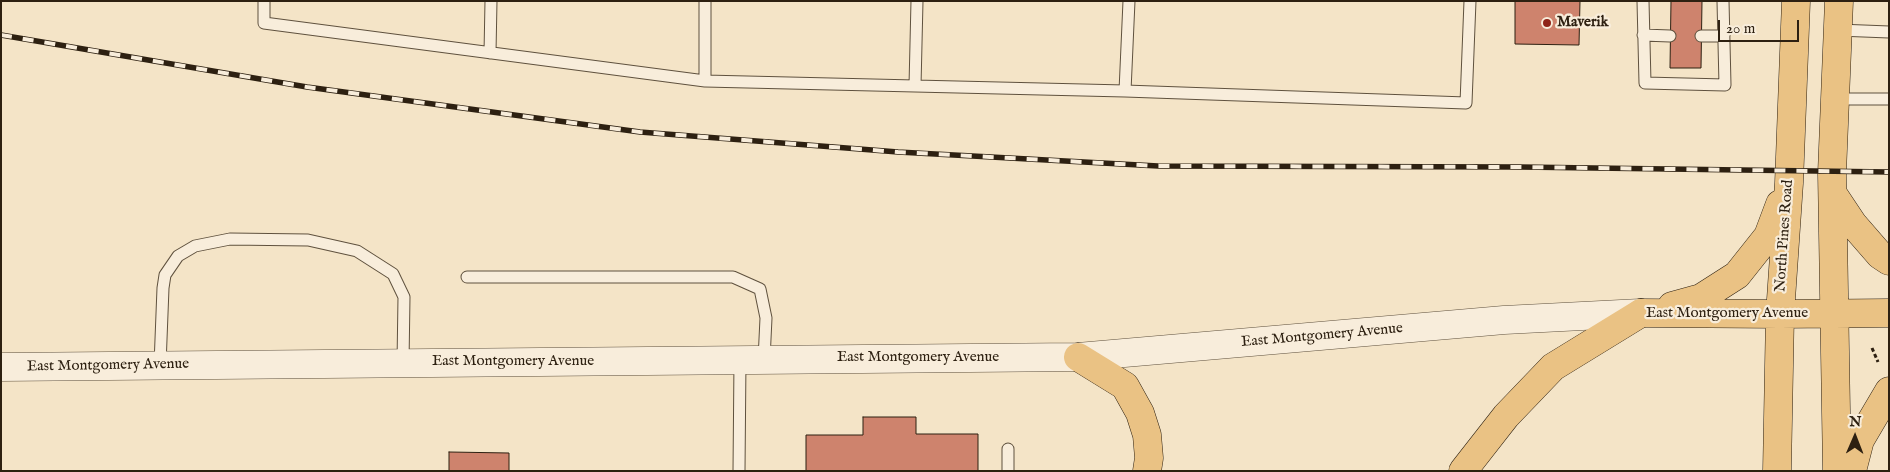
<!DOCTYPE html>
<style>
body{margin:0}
#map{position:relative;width:1890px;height:472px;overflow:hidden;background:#f4e4c7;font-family:"IM FELL English",serif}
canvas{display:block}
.frame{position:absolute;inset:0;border:2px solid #2d2011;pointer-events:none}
.north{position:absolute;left:1830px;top:412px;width:50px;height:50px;-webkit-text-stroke:4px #f8eddb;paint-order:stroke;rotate:1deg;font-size:14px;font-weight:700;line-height:20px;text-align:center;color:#2d2011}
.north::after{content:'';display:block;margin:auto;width:18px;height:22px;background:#2d2011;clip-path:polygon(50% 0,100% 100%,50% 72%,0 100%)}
.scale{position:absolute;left:1718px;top:20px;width:81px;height:22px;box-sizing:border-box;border:2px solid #2d2011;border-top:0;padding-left:6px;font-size:15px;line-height:18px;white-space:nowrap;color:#2d2011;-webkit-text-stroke:4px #f8eddb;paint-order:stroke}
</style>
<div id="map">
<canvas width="1890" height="472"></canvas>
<div class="frame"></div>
<div class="north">N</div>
<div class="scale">20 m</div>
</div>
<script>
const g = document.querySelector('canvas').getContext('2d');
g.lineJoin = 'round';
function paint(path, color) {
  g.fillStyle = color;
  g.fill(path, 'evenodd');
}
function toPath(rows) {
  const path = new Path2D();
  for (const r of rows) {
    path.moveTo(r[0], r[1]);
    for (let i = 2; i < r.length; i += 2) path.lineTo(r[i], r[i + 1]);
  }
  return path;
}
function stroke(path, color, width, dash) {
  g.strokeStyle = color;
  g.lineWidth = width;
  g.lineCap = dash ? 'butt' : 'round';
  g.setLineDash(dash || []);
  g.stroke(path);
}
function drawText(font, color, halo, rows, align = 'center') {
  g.font = font + ' "IM FELL English",serif';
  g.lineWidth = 4.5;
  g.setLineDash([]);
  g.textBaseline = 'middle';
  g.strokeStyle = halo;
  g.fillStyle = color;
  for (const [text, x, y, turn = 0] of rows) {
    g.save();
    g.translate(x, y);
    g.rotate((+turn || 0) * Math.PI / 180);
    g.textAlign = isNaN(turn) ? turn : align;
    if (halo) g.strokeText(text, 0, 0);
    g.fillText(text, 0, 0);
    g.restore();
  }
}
const building = toPath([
 [1515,1,1580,1,1579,45,1515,44,1515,1],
 [1671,1,1702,1,1701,68,1670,68,1671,1],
 [863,417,916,417,916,434,978,434,978,471,806,471,806,435,863,435,863,417],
 [449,452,509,453,509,471,449,471,449,452]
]);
paint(building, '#ce836d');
stroke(building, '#2d2011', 1);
const service = toPath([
 [264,1,264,23,705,81,1125,91,1466,103,1470,1],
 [1643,1,1645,83,1725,85,1723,1],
 [1838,30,1889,32],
 [1643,35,1670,36],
 [1701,36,1724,36],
 [490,53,491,1],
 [705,81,705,1],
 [915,86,917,1],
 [1125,91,1129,1],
 [1836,99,1889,99],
 [467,277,733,277,760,289,766,318,764,360],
 [160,365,163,288,165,275,178,256,195,246,230,239,308,240,357,251,393,274,404,297,403,363],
 [739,471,740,360],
 [1008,471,1008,449]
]);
const tertiary = toPath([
 [1,367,1078,357,1504,320,1641,313]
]);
const primary = toPath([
 [1833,194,1853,224,1880,255,1889,261],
 [1672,306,1701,298,1737,275,1768,236,1780,204],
 [1641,313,1780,314,1889,313],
 [1777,471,1780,314,1789,183,1796,1],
 [1837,471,1832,173,1839,1],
 [1852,471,1860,440,1889,391]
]);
const motorway = toPath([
 [1078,357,1125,386,1140,413,1147,435,1149,458,1147,471],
 [1463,471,1506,416,1553,367,1641,313]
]);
stroke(service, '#5f513e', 13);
stroke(tertiary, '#5f513e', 29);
stroke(primary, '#2d2011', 29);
stroke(motorway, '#2d2011', 29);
stroke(toPath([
 [1872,348,1878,362]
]), '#2d2011', 3, [4, 2.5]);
stroke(service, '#f8eddb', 11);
stroke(tertiary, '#f8eddb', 28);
stroke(primary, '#eac284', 28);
stroke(motorway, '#eac284', 28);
const rail = toPath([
 [1,35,307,87,640,132,898,152,1158,166,1520,167,1889,172]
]);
stroke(rail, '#2d2011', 5.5);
stroke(rail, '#f8eddb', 4, [11]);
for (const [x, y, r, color] of [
 [1547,23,5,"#8f2418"]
]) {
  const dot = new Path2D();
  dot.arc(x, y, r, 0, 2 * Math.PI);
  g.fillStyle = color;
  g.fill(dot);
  stroke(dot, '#f8eddb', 2);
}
drawText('bold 15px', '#2d2011', '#f8eddb', [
 ["Maverik",1557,23]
], 'left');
drawText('15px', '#2d2011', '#f8eddb', [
 ["North Pines Road",1785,236,-86],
 ["East Montgomery Avenue",1727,314],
 ["East Montgomery Avenue",1322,336,-5],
 ["East Montgomery Avenue",918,358],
 ["East Montgomery Avenue",513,362],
 ["East Montgomery Avenue",108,366,-1]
]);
</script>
